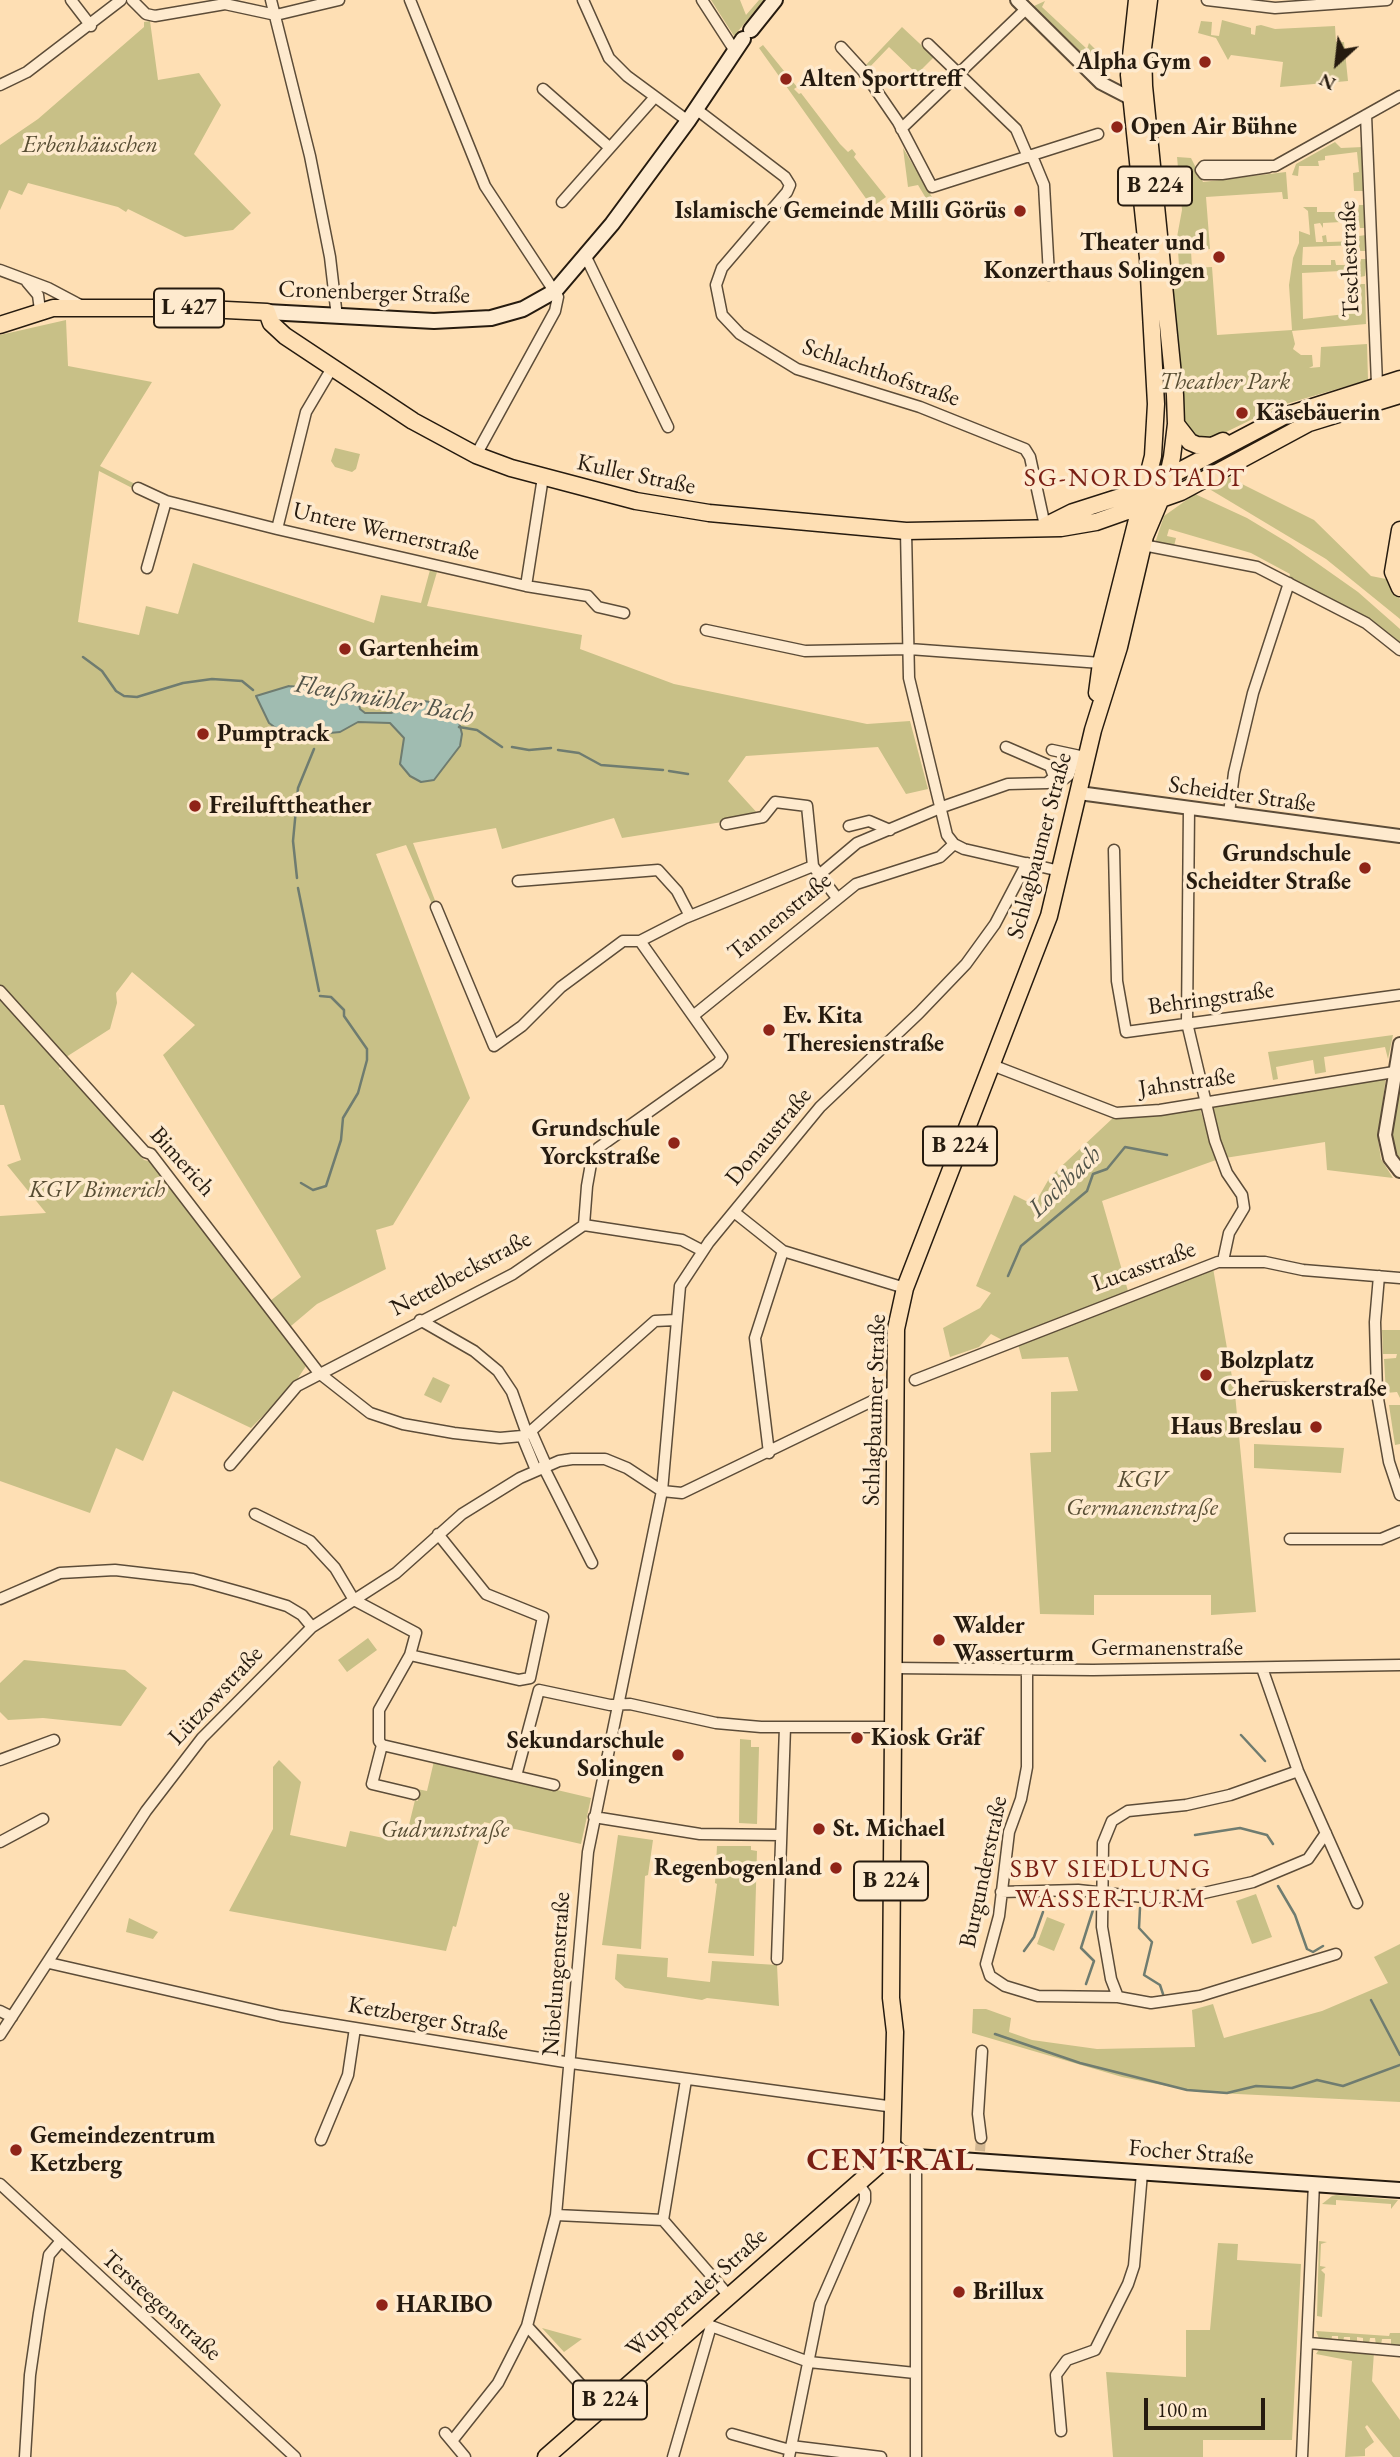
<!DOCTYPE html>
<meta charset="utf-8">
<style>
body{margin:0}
#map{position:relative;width:1400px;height:2457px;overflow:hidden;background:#fedfb4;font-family:"EB Garamond",serif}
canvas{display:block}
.north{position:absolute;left:1302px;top:28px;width:70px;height:70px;-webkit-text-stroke:5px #feeace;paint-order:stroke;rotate:207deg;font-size:19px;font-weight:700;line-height:28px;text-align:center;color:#261b0f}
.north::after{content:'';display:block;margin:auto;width:24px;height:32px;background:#261b0f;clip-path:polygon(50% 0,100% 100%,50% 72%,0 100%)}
.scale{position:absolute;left:1144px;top:2398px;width:121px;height:32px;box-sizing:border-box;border:4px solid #261b0f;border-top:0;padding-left:9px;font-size:21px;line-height:24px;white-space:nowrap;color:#261b0f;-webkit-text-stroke:5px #feeace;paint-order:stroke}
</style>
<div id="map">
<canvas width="1400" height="2457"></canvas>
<div class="north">N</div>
<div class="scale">100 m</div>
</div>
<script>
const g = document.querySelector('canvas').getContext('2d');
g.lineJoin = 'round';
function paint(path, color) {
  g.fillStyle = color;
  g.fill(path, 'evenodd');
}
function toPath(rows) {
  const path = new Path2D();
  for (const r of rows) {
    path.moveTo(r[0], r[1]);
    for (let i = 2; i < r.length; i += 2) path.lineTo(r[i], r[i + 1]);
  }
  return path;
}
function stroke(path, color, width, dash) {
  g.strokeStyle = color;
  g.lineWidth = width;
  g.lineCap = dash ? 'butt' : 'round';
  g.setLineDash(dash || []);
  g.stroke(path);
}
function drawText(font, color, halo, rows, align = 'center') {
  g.font = font + ' "EB Garamond",serif';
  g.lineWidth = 7;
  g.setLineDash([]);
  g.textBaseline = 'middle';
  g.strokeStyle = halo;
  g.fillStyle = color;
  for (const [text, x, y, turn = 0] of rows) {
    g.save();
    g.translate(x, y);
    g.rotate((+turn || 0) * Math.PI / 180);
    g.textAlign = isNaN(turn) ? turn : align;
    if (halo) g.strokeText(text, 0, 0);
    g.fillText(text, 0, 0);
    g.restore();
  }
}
paint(toPath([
 [711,0,740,0,746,15,759,0,764,0,734,36],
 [1045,1,1042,7,1087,49,1089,43,1106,60,1107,71,1093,64,1034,6],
 [1222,20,1251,28,1251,34,1255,35,1256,26,1261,25,1275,29,1335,26,1336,42,1344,42,1348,81,1280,87,1283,62,1231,55,1228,60,1216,38,1198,33,1201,21,1212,22,1211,35,1219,36],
 [150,21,158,80,199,73,221,105,194,154,251,213,233,230,185,237,128,209,126,212,118,207,28,183,22,195,9,190,0,210,0,145,38,119,144,27,144,22],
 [902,27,934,57,917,74,889,47,866,71,863,68],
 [763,45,797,87,794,89,799,94,801,93,840,144,848,152,852,149,856,154,854,157,886,197,872,207,759,48],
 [1335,142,1341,148,1363,147,1364,191,1354,191,1353,173,1359,172,1357,152,1325,156,1325,160,1318,161,1319,166,1299,166,1298,176,1292,175,1296,164],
 [903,148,932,197,927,200,918,185,908,187],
 [1177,157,1191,158,1203,182,1286,172,1288,199,1283,199,1282,192,1206,197,1210,249,1191,251,1192,268,1212,267,1217,335,1292,330,1289,285,1293,258,1299,243,1299,231,1310,235,1308,211,1303,207,1317,207,1317,212,1358,212,1359,205,1364,205,1365,228,1360,228,1359,221,1323,223,1323,228,1320,223,1314,224,1316,242,1323,242,1322,236,1326,235,1327,242,1359,241,1359,236,1366,235,1366,251,1360,251,1359,245,1303,247,1302,265,1331,265,1331,260,1335,260,1336,265,1360,265,1361,259,1367,259,1365,276,1360,277,1359,270,1302,273,1303,319,1362,312,1361,289,1357,288,1357,284,1365,284,1366,324,1292,331,1295,344,1293,349,1301,355,1312,355,1313,366,1309,368,1320,367,1321,347,1367,344,1368,380,1279,406,1216,437,1199,437,1191,433,1183,421,1168,267,1179,265,1177,237,1182,210],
 [66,320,68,366,152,382,100,466,139,486,136,490,99,471,78,622,139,635,146,606,178,614,193,563,374,623,381,595,421,603,430,570,437,572,427,606,582,635,580,649,674,684,867,724,910,721,928,789,906,794,878,747,746,756,728,781,760,816,622,838,614,818,502,849,496,828,413,843,436,903,432,904,406,845,376,854,470,1098,393,1225,376,1230,386,1269,317,1304,291,1326,270,1301,301,1277,163,1055,195,1025,132,972,116,993,117,1003,110,1029,63,1059,59,1069,66,1071,144,1160,156,1163,306,1366,294,1384,251,1428,173,1391,143,1461,116,1448,90,1513,0,1481,0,1216,46,1213,7,1165,21,1160,4,1105,0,1105,0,335],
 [335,448,360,454,356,469,352,472,335,467,331,461],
 [1226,476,1314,520,1371,576,1386,579,1400,599,1400,619,1326,559,1206,487],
 [1195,494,1247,518,1290,544,1358,592,1400,629,1400,646,1351,609,1289,578,1290,574,1251,553,1169,529,1167,536,1176,538,1173,550,1154,546,1164,516],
 [1393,1035,1388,1059,1385,1047,1324,1057,1326,1072,1315,1074,1313,1060,1276,1067,1278,1079,1273,1080,1268,1052],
 [1400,1067,1400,1159,1391,1143,1396,1075],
 [1386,1076,1378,1139,1381,1159,1393,1178,1327,1170,1325,1142,1225,1158,1210,1108],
 [1200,1109,1216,1160,1102,1201,1128,1291,1004,1341,991,1334,979,1347,950,1357,943,1328,980,1308,991,1293,976,1286,1014,1195,1034,1205,1050,1177,1114,1117],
 [1213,1268,1235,1394,1256,1612,1211,1615,1211,1595,1094,1595,1094,1615,1040,1614,1030,1453,1051,1452,1051,1392,1078,1391,1068,1357,1022,1359,1018,1344],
 [1382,1330,1400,1330,1400,1398,1397,1392,1386,1393,1384,1359,1396,1358,1397,1354,1383,1354],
 [433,1377,450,1385,441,1403,424,1395],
 [1389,1405,1400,1405,1400,1444,1395,1445],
 [1254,1444,1344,1448,1341,1473,1254,1468],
 [368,1638,377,1650,347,1672,338,1660],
 [24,1660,125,1670,147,1688,121,1726,43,1718,8,1720,0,1712,0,1683],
 [740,1739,751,1740,751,1747,759,1747,757,1824,739,1823],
 [279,1760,301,1782,290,1835,346,1847,350,1831,393,1840,396,1828,408,1829,415,1800,418,1801,417,1789,427,1791,434,1761,591,1798,581,1844,484,1822,456,1927,453,1926,446,1951,229,1911,273,1829,273,1767],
 [618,1835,653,1840,648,1875,645,1876,641,1949,602,1945],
 [717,1846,751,1846,751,1850,757,1851,754,1956,708,1953,717,1884,715,1883],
 [1256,1894,1272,1937,1252,1944,1236,1901],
 [1047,1917,1065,1924,1054,1951,1037,1944],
 [129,1918,158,1932,153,1939,126,1932],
 [1400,1944,1400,2102,1197,2092,1122,2077,972,2033,973,2009,986,2009,1011,2018,1009,2032,1032,2040,1097,2049,1195,2047,1192,2010,1213,2004,1224,2038,1322,2011,1388,1983,1374,1957],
 [617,1954,668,1958,667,1977,710,1982,712,1961,777,1965,779,2006,707,1998,702,2000,625,1988,615,1979],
 [1332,2196,1336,2195,1398,2200,1391,2209,1391,2204,1336,2200,1336,2205,1322,2204],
 [1319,2241,1327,2242,1321,2244,1320,2266,1326,2267,1321,2270,1325,2274,1322,2317,1317,2316],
 [1218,2243,1238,2244,1237,2260,1301,2264,1292,2440,1203,2440,1203,2457,1113,2457,1106,2372,1186,2377,1186,2330,1210,2330],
 [542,2328,582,2339,564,2352],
 [1316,2331,1389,2336,1390,2333,1400,2333,1400,2346,1391,2346,1391,2339,1382,2339,1381,2345,1376,2345,1375,2338,1370,2338,1369,2344,1363,2344,1363,2338,1357,2337,1357,2343,1350,2343,1350,2337,1344,2337,1343,2342,1338,2342,1338,2336,1332,2336,1331,2342,1320,2341],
 [1320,2348,1374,2352,1372,2381,1400,2420,1400,2457,1393,2457,1367,2425,1365,2427,1374,2442,1365,2449,1365,2456,1345,2457,1352,2361,1316,2354]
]), '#c8c087');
const water = toPath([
 [289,686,352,692,357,694,360,709,365,713,391,713,424,701,447,705,458,718,462,734,460,746,434,780,421,782,410,776,400,764,404,738,390,723,358,722,340,732,288,737,269,723,256,696,289,686]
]);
paint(water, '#a0bcb1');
stroke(water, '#6f7c70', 2);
stroke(toPath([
 [83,657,102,671,116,691,124,696,137,697,183,683,212,679,242,681,253,690],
 [459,727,477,730,502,747],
 [512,747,529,750,551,748],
 [558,750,579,753,601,765,663,770],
 [669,771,688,774],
 [297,878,293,841,298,788,314,749],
 [298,888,319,991],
 [301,1183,313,1190,326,1186,341,1140,343,1118,358,1093,367,1060,367,1049,344,1016,344,1010,331,997,320,996],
 [1008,1276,1021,1246,1087,1191,1093,1174,1107,1169,1125,1147,1167,1155],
 [1241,1735,1265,1761],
 [1195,1835,1240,1828,1267,1835,1273,1844],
 [1278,1886,1295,1915,1307,1949,1313,1952,1323,1946],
 [1140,1908,1139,1928,1152,1942,1144,1975,1160,1985,1163,1994],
 [1024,1951,1034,1937,1043,1912],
 [1086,1984,1094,1961,1081,1948,1093,1910],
 [1371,2000,1400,2055],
 [995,2034,1080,2063,1187,2090,1227,2093,1256,2086,1292,2088,1317,2080,1343,2086,1400,2065]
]), '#6f7c70', 2.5);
stroke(toPath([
 [980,2151,981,2138]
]), '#d3b893', 10, [10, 5]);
const minor = toPath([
 [71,0,91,26],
 [132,0,146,14,155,16,225,4,276,15,339,0],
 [271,0,310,156,330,257,337,317],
 [410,0,485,186,558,297,555,311,476,455],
 [583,0,609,58,627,76,688,121],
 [702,0,735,51],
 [1207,0,1275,8,1387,0],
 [928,44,1016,129,1028,157],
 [841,47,863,71,898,122,932,187,1098,134],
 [0,85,27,72,121,0],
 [543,89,609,147],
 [696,109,785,177,790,185,787,192,722,268,716,285,722,315,740,334,797,369,920,407,1025,449,1030,457,1045,526],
 [1366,115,1377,384],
 [901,129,1026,9],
 [1032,156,1044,185,1049,275],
 [1269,167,1222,174,1204,174,1201,170,1204,166,1275,166,1400,96],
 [562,202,654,98],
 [586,257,668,427],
 [0,270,48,288,82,306],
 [27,282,38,295,40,310],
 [138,488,166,501,277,529,526,586,588,596,598,607,624,613],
 [277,529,306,412,332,368],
 [906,531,909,678,947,835,954,844,964,849,1060,871],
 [1143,545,1257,567,1366,623,1400,650],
 [147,568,166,501],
 [526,586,543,477],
 [706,630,805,651,909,649,1101,663],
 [1006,747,1050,766,1054,777],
 [1052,750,1080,756],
 [1189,808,1187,1023,1215,1141,1227,1173,1242,1195,1244,1208,1229,1233,1223,1261],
 [1229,813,1234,773,1253,693,1289,583],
 [726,824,763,817,775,802,807,806,813,866,837,898],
 [849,826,869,821,890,830],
 [1114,850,1117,981,1126,1032,1400,995],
 [819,875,857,843,945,806,1008,784,1047,783,1054,777,1064,779,1069,775,1075,756],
 [518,881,658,870,677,891,690,916],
 [436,907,494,1046,522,1026,561,987,623,941,640,941,685,918,813,866],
 [0,991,145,1152,151,1154,319,1373,370,1413,403,1424,454,1433,500,1438,522,1436,531,1431,655,1321,675,1320],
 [693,1016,856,884,940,857,954,844],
 [992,1065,1116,1113,1160,1110,1394,1072],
 [734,1212,783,1251,905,1288],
 [584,1225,587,1186,592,1158,598,1148,718,1063,722,1057,640,941],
 [1379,1276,1375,1322,1377,1393,1389,1462,1400,1495],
 [420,1320,474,1351,498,1371,512,1392,527,1434],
 [915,1380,1218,1262,1265,1262,1303,1270,1400,1278],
 [1262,1387,1377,1393],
 [531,1431,546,1465],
 [522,1436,536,1470],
 [769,1453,755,1338,783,1251],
 [230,1465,297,1386,513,1274,584,1225,682,1240,703,1251],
 [543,1466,592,1563],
 [255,1514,310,1541,335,1568,354,1600,416,1633,410,1655,379,1710,379,1741,382,1745,372,1784,414,1794],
 [1290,1539,1381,1539,1400,1531],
 [0,1599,60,1573,115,1570,193,1579,247,1594,287,1606,302,1615,312,1627],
 [410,1655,519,1680,530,1678,543,1617,486,1594,438,1534],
 [893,1668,1093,1670,1400,1665],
 [1027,1668,1027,1767,1021,1799,1009,1832,999,1916,986,1964,990,1976,1005,1986,1038,1996,1118,1997,1151,2003,1200,1996,1336,1954],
 [1262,1668,1298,1771,1357,1903],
 [382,1745,554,1785],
 [0,1760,54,1740],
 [516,1776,539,1690,610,1705,630,1704,716,1723,761,1727,892,1727],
 [594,1817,700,1834,780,1835],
 [0,1842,43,1819],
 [1001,1892,1078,1890,1153,1898,1195,1895,1253,1882,1308,1859,1326,1833],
 [777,1959,785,1727],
 [49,1963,281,2016,571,2063,887,2106],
 [1118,1997,1111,1979,1102,1927,1103,1843,1112,1821,1128,1811,1186,1805,1230,1795,1298,1771],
 [0,2011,12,2017],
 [0,2035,146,1811,202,1738,312,1627,396,1573,462,1514,520,1478,559,1461,572,1459,605,1459,627,1468,662,1491,682,1493,895,1390],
 [686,2080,663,2220,729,2296],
 [981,2138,978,2114,982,2051],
 [321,2140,348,2075,355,2028],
 [916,2157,916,2457],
 [0,2184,295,2457],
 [556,2215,663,2220],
 [704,2320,711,2326,809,2362,915,2373],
 [527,2326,602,2408],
 [1309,2343,1400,2351],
 [1061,2431,1056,2375,1067,2360,1095,2350,1128,2284,1134,2266,1142,2173],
 [445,2433,465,2457],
 [732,2434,790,2450],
 [452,2441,498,2383,527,2326,556,2215,588,1852,662,1491,680,1286,709,1242,820,1107,919,1013,966,964,995,924,1027,863],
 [791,2446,881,2457],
 [25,2457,30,2375,39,2313,49,2255,60,2242],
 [673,2457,711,2326],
 [789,2457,820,2304,865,2201,865,2193,858,2183],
 [1302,2457,1314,2183]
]);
const tertiary = toPath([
 [1017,0,1101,83,1132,99],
 [1079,793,1400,836],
 [1400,1044,1385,1135,1390,1158,1400,1171]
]);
const secondary = toPath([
 [751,30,775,0],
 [267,312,434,321,491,318,523,309,555,291,612,224,688,121,743,39],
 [892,2144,900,2153,916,2157,1400,2190]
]);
const primary = toPath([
 [0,325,53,308,186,308,267,312,271,323,285,336,413,421,476,455,511,468,636,501,709,513,906,531,1061,528,1096,522,1181,492,1309,423,1400,395],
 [1176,424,1190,442,1197,445,1212,446,1223,441],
 [1045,526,1073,512,1145,489,1284,416,1400,379],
 [1400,530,1393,572,1400,588],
 [1097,693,1101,663,1153,456,1156,404,1148,258,1129,75,1137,0],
 [546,2457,880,2164,892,2144,895,2032,891,1998,896,1329,905,1288,1049,916,1093,730,1119,647,1145,536,1165,489,1172,457,1176,424,1175,395,1144,86,1143,48,1149,0]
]);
stroke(minor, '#5c4c38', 13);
stroke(tertiary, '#5c4c38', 16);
stroke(secondary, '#261b0f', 18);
stroke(primary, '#261b0f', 19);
stroke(minor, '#feeace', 10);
stroke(tertiary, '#feeace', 12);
stroke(secondary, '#feeace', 14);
stroke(primary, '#fedfb4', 16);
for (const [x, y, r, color] of [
 [1205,62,7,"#8f2418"],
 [786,79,7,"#8f2418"],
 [1117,127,7,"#8f2418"],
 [1020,211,7,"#8f2418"],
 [1219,257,7,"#8f2418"],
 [1242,413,7,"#8f2418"],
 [345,649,7,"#8f2418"],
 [203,734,7,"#8f2418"],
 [195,806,7,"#8f2418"],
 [1365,868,7,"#8f2418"],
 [769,1030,7,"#8f2418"],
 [674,1143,7,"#8f2418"],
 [1206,1375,7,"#8f2418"],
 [1316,1427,7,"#8f2418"],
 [939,1640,7,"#8f2418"],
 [857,1738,7,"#8f2418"],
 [678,1755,7,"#8f2418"],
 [819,1829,7,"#8f2418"],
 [836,1868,7,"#8f2418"],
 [16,2150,7,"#8f2418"],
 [959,2292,7,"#8f2418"],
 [382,2305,7,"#8f2418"]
]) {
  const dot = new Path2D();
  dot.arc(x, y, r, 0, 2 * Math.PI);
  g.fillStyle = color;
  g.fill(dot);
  stroke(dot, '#feeace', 2.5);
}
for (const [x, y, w] of [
 [1155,186,74],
 [189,308,70],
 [960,1146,74],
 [891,1881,74],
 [610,2400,74]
]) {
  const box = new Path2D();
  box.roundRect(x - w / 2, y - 19.5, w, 39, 5);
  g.fillStyle = '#feeace';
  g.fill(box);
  stroke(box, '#261b0f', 2);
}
drawText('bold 23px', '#261b0f', null, [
 ["B 224",1155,186],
 ["L 427",189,308],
 ["B 224",960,1146],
 ["B 224",891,1881],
 ["B 224",610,2400]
]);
drawText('bold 24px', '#261b0f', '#feeace', [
 ["Alpha Gym",1191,62,"right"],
 ["Alten Sporttreff",800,79],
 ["Open Air Bühne",1131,127],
 ["Islamische Gemeinde Milli Görüs",1006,211,"right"],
 ["Theater und",1205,243,"right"],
 ["Konzerthaus Solingen",1205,271,"right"],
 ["Käsebäuerin",1256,413],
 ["Gartenheim",359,649],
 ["Pumptrack",217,734],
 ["Freilufttheather",209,806],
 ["Grundschule",1351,854,"right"],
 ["Scheidter Straße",1351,882,"right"],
 ["Ev. Kita",783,1016],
 ["Theresienstraße",783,1044],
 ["Grundschule",660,1129,"right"],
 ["Yorckstraße",660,1157,"right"],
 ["Bolzplatz",1220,1361],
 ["Cheruskerstraße",1220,1389],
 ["Haus Breslau",1302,1427,"right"],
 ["Walder",953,1626],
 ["Wasserturm",953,1654],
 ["Kiosk Gräf",871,1738],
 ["Sekundarschule",664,1741,"right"],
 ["Solingen",664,1769,"right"],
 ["St. Michael",833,1829],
 ["Regenbogenland",822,1868,"right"],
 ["Gemeindezentrum",30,2136],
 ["Ketzberg",30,2164],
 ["Brillux",973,2292],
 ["HARIBO",396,2305]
], 'left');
drawText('italic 24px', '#574d33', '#feeace', [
 ["Erbenhäuschen",90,145],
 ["Theather Park",1225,382],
 ["KGV Bimerich",97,1190],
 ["KGV",1142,1480],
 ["Germanenstraße",1142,1508],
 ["Gudrunstraße",445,1830]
]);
drawText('24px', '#261b0f', '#feeace', [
 ["Teschestraße",1350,259,-92],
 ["Cronenberger Straße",374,293,2],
 ["Schlachthofstraße",881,373,19],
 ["Kuller Straße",636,475,12],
 ["Untere Wernerstraße",386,532,13],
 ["Scheidter Straße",1242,795,8],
 ["Schlagbaumer Straße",1040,846,-75],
 ["Tannenstraße",780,917,-39],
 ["Behringstraße",1211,999,-8],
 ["Jahnstraße",1187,1083,-8],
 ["Donaustraße",769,1137,-50],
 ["Bimerich",182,1162,48],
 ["Lucasstraße",1144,1267,-20],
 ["Nettelbeckstraße",461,1274,-28],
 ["Schlagbaumer Straße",875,1410,-88],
 ["Germanenstraße",1167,1648],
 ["Lützowstraße",216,1696,-47],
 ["Burgunderstraße",984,1872,-78],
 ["Nibelungenstraße",557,1974,-86],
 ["Ketzberger Straße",428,2019,10],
 ["Focher Straße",1191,2153,4],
 ["Wuppertaler Straße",697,2293,-42],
 ["Tersteegenstraße",161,2306,42]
]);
g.letterSpacing = '2px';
drawText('26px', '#7a1f14', '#feeace', [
 ["SG-NORDSTADT",1135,479],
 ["SBV SIEDLUNG",1111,1870],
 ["WASSERTURM",1111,1900]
]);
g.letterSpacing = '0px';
drawText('italic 26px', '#515348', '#feeace', [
 ["Fleußmühler Bach",384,700,10],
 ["Lochbach",1065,1182,-44]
]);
g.letterSpacing = '2px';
drawText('bold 32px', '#7a1f14', '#feeace', [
 ["CENTRAL",891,2161]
]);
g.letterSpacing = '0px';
</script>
